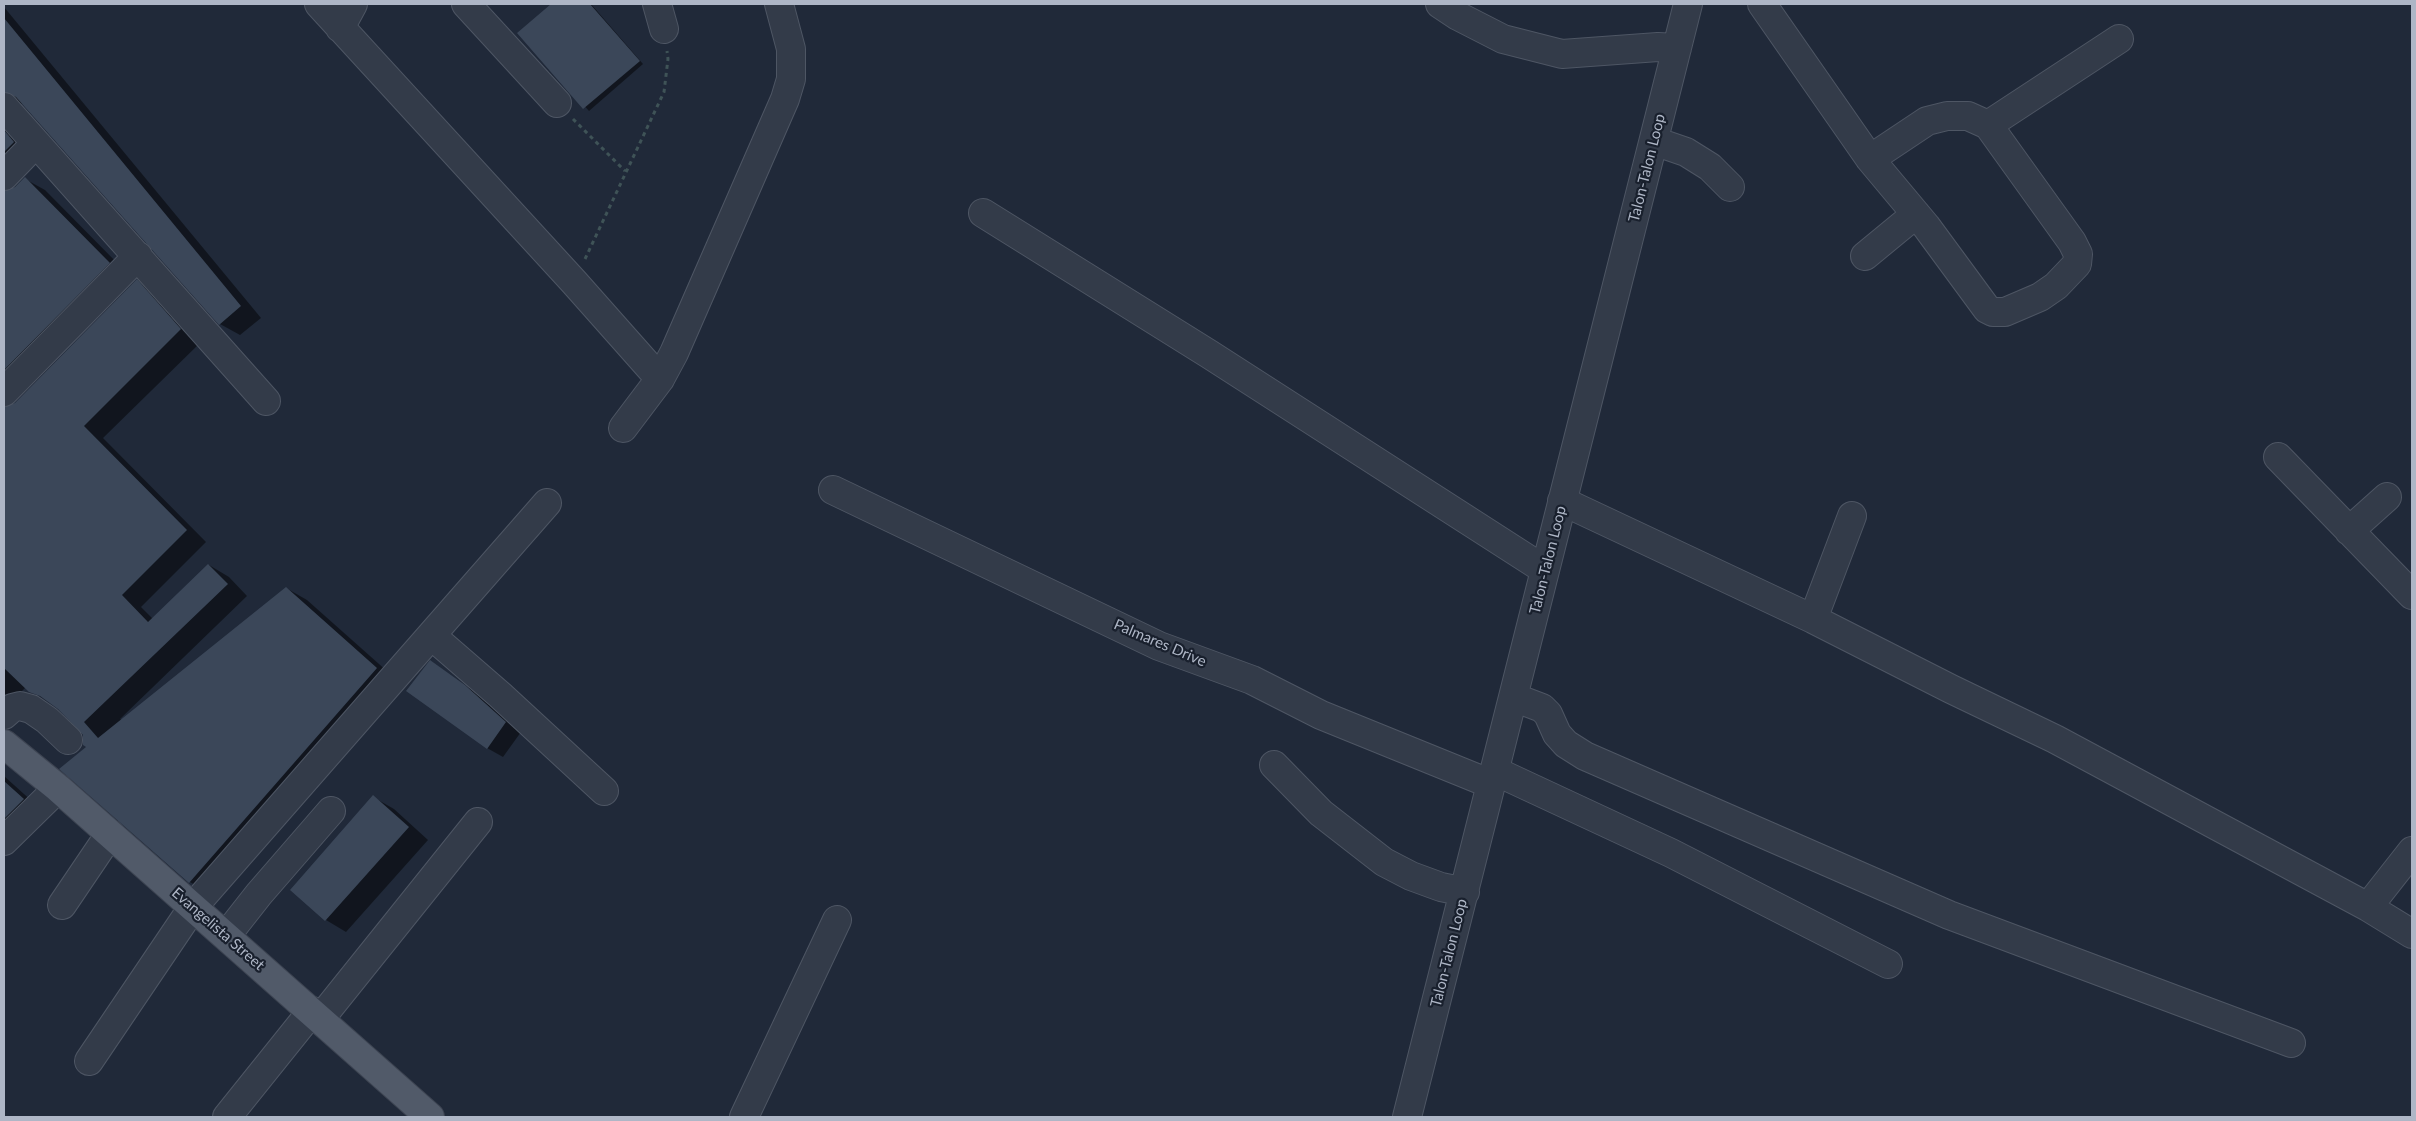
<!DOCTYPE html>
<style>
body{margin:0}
#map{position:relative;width:2416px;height:1121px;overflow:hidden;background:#202939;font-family:Lato,sans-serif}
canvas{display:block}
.frame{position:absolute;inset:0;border:5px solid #aeb6c6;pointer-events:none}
</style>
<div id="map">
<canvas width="2416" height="1121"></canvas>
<div class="frame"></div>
</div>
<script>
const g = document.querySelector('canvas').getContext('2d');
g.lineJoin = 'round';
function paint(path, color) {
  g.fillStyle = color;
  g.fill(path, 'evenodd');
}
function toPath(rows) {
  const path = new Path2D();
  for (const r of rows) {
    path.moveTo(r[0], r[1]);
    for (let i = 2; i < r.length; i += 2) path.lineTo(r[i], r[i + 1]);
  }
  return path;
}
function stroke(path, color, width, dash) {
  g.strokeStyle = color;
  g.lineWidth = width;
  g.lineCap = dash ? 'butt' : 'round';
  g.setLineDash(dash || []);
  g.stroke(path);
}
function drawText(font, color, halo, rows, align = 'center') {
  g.font = font + ' Lato,sans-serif';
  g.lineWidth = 4.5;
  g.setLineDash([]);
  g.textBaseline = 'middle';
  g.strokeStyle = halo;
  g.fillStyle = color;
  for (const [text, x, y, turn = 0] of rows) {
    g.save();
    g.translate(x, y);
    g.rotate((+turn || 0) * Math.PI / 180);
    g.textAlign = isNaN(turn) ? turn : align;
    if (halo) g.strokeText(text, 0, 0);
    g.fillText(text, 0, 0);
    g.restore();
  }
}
paint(toPath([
 [553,4,591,4,643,64,589,111,519,33],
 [4,7,261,318,240,335,220,324,23,103,14,107,34,154,9,184,9,192,25,179,45,190,129,275,9,401,9,408,16,404,137,281,157,293,201,342,103,438,206,542,141,607,153,619,209,565,229,577,247,596,120,719,122,720,286,588,307,600,397,680,210,894,190,882,61,769,87,747,84,736,58,708,26,687,4,709,4,622,10,616,4,609],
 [431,661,480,696,521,732,503,757,487,748],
 [4,776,44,812,4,842],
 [373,797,394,809,428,840,346,932,326,920]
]), '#0007');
paint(toPath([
 [551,4,590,4,640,61,583,109,517,33],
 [4,18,241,306,219,325,16,97,4,92],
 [4,130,14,142,4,152],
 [25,177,110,263,4,370,4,191,15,187],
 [137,279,181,329,84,426,187,530,122,595,148,622,208,564,228,584,84,722,98,738,286,587,377,668,189,883,59,769,86,747,83,745,83,735,58,709,40,696,29,692,4,668,4,407,15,403],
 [430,660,465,685,506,722,487,749,406,691],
 [4,781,24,799,4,819],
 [373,795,409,827,325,921,290,890]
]), '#3b4759');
const minor = toPath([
 [319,4,574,282,660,379],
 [466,4,557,103],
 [657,4,664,29],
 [1440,4,1458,16,1503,39,1562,54,1658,47,1677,48],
 [1762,4,1870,159,1927,121,1947,116,1968,116,1988,125,2072,242,2078,254,2077,264,2056,286,2040,297,2005,312,1993,312,1987,309,1926,226,1870,159],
 [340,28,353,4],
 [4,107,266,401],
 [1988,125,2119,39],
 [1654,141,1686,152,1710,167,1730,187],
 [4,176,36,143],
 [983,213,1209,354,1545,570],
 [1865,256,1916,214],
 [4,392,138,256],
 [623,428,660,379,674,353,785,99,791,79,791,49,779,4],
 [2278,457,2412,595],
 [833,490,1159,646,1252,680,1321,715,1491,784],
 [1562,501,1813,619,1951,689,2055,739,2368,907,2412,934],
 [2349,531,2387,497],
 [1813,619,1852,516],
 [432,636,500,695,604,791],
 [1513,697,1542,708,1548,714,1557,734,1566,744,1585,756,1949,915,2291,1043],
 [4,715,12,708,20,706,31,709,47,720,68,740],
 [1274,765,1321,813,1384,862,1411,876,1441,887,1465,892],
 [1495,771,1671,853,1888,964],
 [4,841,58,788],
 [62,905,110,834],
 [2368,907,2412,851],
 [226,936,259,894,331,811],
 [320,1019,478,822],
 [89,1061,193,907,547,503],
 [227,1117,312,1011],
 [744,1117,837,920],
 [1407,1117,1688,4]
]);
const major = toPath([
 [4,744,58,788,430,1117]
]);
stroke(minor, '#4e5664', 30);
stroke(major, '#3d4452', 30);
stroke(toPath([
 [573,119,625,171],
 [585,259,664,92,668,59,667,51]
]), '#3f5357', 3, [4, 4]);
stroke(minor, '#333b49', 28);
stroke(major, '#515a69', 28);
drawText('15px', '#aeb6c6', '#19202d', [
 ["Talon-Talon Loop",1647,168,-76],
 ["Talon-Talon Loop",1548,560,-76],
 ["Palmares Drive",1160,643,23],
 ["Evangelista Street",218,929,41],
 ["Talon-Talon Loop",1449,953,-76]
]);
</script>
